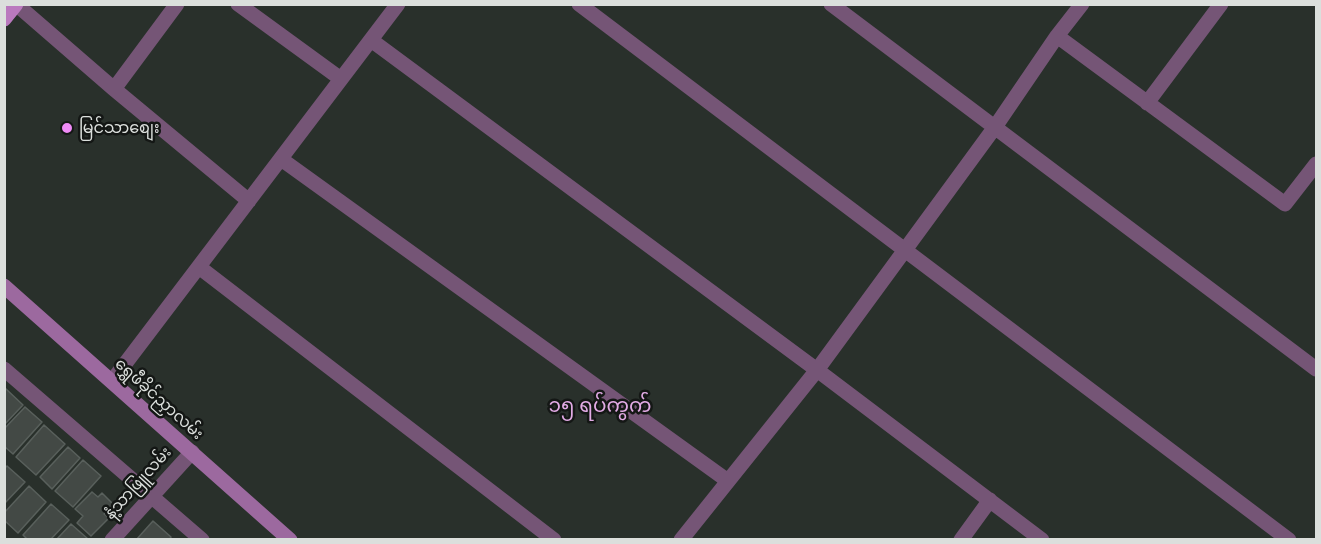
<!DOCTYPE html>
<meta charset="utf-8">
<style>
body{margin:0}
#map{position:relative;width:1321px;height:544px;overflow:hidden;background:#29302b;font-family:"Public Sans",sans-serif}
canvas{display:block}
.frame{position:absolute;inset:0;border:6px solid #dbdfdc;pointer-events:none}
</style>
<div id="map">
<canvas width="1321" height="544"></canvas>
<div class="frame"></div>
</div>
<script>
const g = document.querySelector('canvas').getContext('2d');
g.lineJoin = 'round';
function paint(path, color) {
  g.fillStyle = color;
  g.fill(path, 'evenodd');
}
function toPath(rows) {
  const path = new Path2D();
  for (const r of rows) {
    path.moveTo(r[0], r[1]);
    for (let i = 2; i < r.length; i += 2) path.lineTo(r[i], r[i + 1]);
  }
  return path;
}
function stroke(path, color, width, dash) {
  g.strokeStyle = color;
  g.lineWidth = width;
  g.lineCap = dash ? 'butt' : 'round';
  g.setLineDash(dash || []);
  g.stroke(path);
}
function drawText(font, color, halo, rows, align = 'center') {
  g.font = font + ' "Public Sans","Noto Sans Myanmar",sans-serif';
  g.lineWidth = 5;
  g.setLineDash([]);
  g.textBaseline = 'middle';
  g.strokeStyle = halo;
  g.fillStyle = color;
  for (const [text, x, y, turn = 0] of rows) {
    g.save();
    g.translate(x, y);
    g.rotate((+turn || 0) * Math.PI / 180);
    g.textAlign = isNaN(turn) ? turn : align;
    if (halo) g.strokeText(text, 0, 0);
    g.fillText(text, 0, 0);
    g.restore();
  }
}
const building = toPath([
 [5,388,23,405,4,425,4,389,5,388],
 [25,407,42,422,13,454,4,446,4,429,25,407],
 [44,425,65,444,36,475,16,457,44,425],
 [68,447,80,458,52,489,40,477,68,447],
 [83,460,101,476,73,507,55,491,83,460],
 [7,466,25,482,4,504,4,469,7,466],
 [29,486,46,502,18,533,4,520,4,513,29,486],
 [92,492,98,497,102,493,113,504,104,514,109,518,91,536,77,523,83,516,75,509,92,492],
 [51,504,69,520,50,540,28,540,23,535,51,504],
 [153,521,171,537,169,540,136,540,153,521],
 [71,524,88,539,88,540,56,540,71,524]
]);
paint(building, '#434945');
stroke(building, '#59605c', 1.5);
stroke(toPath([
 [16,4,114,89,249,201],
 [238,4,341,79],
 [579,4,1289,540],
 [831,4,1316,369],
 [1057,36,1285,204,1316,164],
 [371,40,817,370,1042,540],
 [114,89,177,4],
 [1147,103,1221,4],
 [281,159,728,481],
 [199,267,554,540],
 [4,369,202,540],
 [112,381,398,4],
 [112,540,192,452],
 [681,540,817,370,995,127,1057,36,1082,4],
 [961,540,990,500]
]), '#755576', 15);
stroke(toPath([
 [4,286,290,540]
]), '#9c699f', 15);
stroke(toPath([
 [4,19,16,4]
]), '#ba79be', 15);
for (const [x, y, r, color] of [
 [67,128,6,"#ef8bf6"]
]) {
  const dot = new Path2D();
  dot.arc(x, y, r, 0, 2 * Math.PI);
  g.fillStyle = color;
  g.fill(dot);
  stroke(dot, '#141715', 2);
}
drawText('16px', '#dbdfdc', '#141715', [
 ["မြင်သာစျေး",79,128]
], 'left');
drawText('16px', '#dbdfdc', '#141715', [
 ["ရွှေဖီခိုင်ညှာလမ်း",159,399,42],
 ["နံ့သာဖြူလမ်း",138,483,-48]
]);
drawText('20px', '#e2abe5', '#141715', [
 ["၁၅ ရပ်ကွက်",600,406]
]);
</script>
